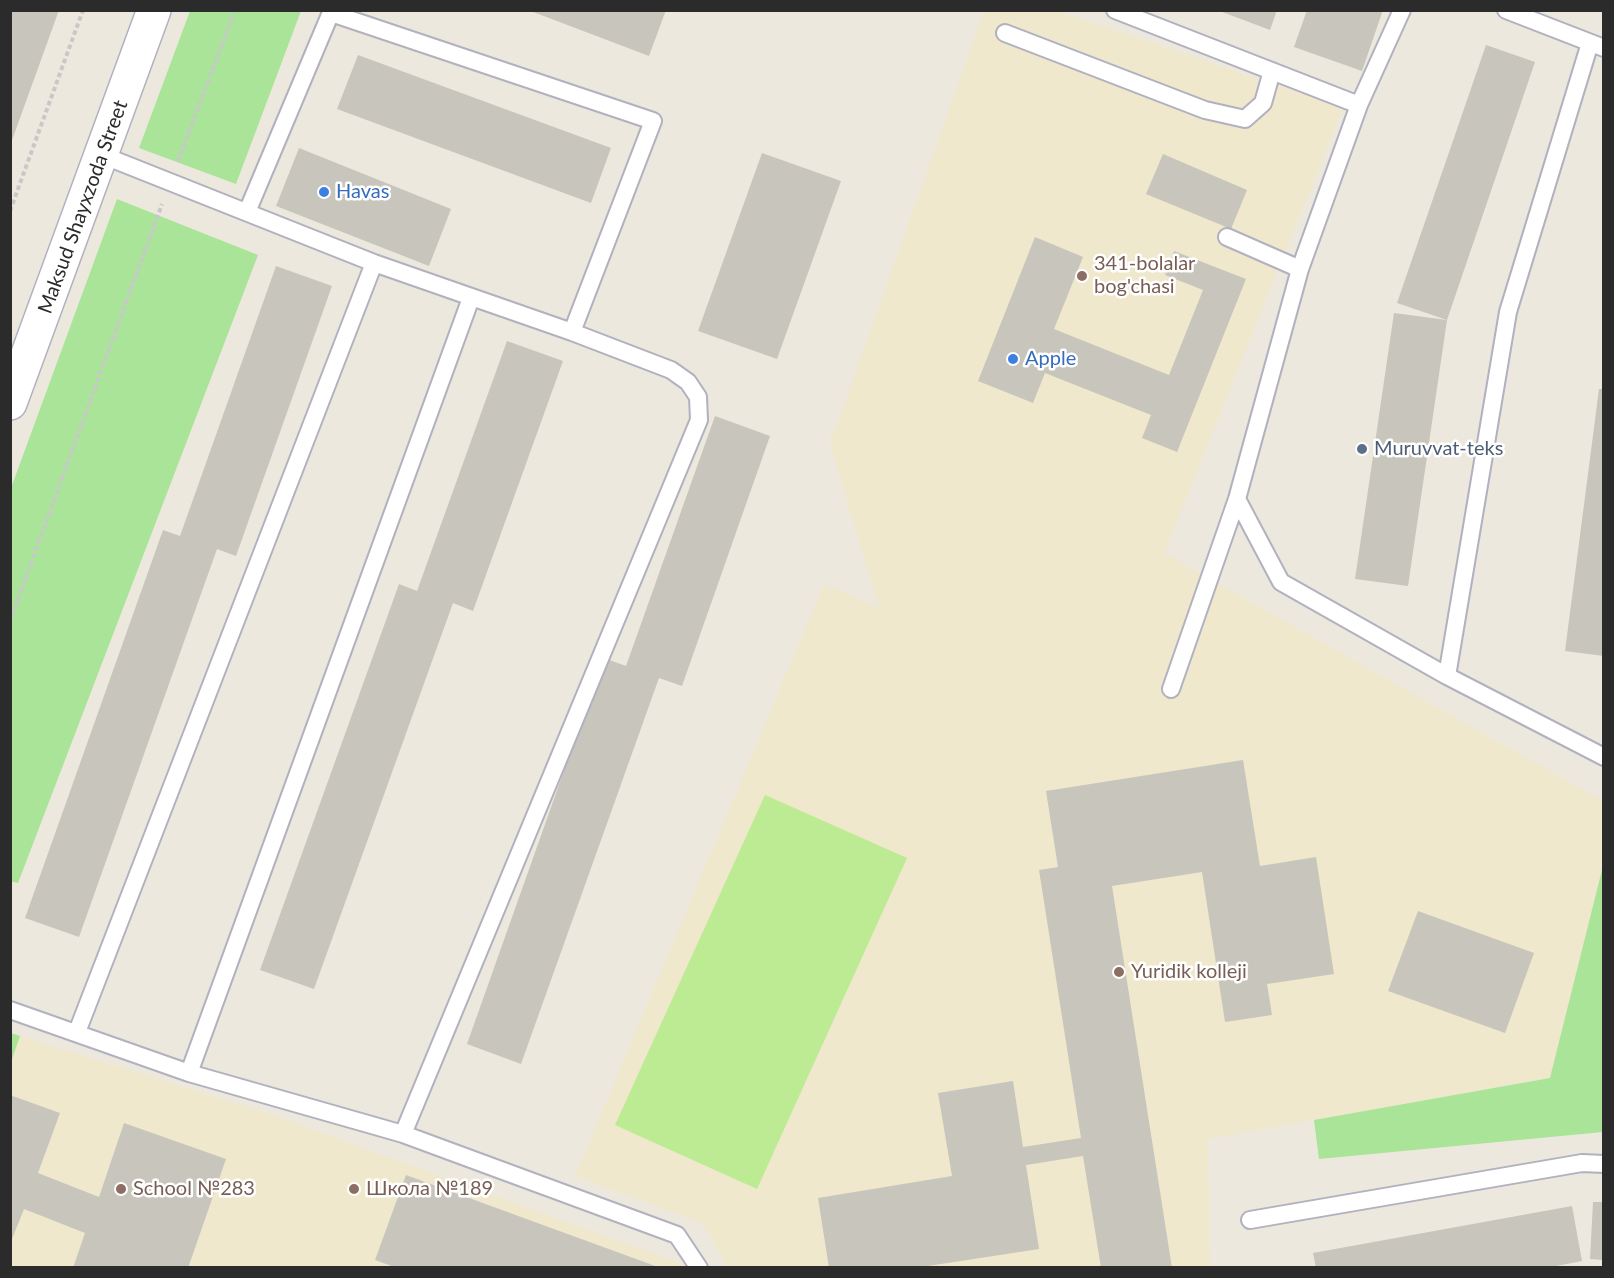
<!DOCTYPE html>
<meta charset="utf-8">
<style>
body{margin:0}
#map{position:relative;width:1614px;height:1278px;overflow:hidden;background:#ede8dd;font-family:Lato,sans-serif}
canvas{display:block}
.frame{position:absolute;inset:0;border:12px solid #2b2b2b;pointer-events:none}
</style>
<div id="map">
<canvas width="1614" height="1278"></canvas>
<div class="frame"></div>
</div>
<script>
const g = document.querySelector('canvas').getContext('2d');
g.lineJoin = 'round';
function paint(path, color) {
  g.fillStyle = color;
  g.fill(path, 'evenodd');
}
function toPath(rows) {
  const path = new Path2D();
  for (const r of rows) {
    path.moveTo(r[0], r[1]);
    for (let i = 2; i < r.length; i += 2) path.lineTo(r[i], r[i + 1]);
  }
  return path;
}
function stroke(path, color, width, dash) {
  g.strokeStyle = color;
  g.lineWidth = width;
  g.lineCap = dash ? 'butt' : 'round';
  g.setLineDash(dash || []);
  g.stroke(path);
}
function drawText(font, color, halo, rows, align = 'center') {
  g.font = font + ' Lato,sans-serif';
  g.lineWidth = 5;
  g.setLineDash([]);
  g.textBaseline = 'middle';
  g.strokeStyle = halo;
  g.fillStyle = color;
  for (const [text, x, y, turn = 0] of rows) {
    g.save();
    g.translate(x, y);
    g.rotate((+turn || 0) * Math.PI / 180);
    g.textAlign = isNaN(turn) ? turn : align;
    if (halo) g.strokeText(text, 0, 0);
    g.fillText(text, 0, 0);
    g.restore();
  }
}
paint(toPath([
 [984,11,1059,11,1343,108,1164,553,1603,801,1603,866,1550,1078,1208,1139,1210,1267,728,1267,703,1224,575,1176,824,584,879,608,830,444],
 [10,1033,261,1111,691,1267,11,1267]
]), '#efe8cc');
paint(toPath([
 [190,11,301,11,236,184,139,148],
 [117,199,258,255,18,883,10,881,11,488],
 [1603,866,1603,1132,1319,1159,1314,1120,1550,1078],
 [11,1033,20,1036,11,1062,10,1033]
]), '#a9e499');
paint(toPath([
 [765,795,907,858,757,1189,615,1125]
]), '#bceb94');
paint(toPath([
 [10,10,59,10,11,143,10,143],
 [528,10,666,10,649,56],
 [1217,10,1277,10,1270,30],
 [1307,10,1383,10,1362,71,1294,47],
 [1486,45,1535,62,1447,320,1397,303],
 [358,55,611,148,591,203,337,109],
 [299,148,451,209,429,266,276,206],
 [762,153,841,181,777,359,698,331],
 [1163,154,1247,190,1231,229,1146,194],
 [1035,237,1083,257,1054,329,1169,375,1203,290,1165,275,1174,251,1246,279,1177,452,1142,438,1151,415,1045,373,1033,403,978,381],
 [276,266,332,286,236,556,217,549,79,937,25,918,163,530,180,536],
 [1394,313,1447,320,1408,586,1355,579],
 [507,341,563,361,473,611,453,603,314,989,260,970,399,584,417,591],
 [1599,389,1604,389,1604,656,1565,651],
 [715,416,770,436,682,686,659,678,521,1064,467,1044,604,658,626,666],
 [1243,760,1260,866,1316,857,1334,974,1267,984,1272,1015,1225,1022,1202,872,1112,886,1172,1268,1101,1268,1083,1156,1026,1165,1039,1249,915,1268,829,1268,818,1198,952,1176,938,1093,1013,1081,1023,1147,1081,1138,1039,870,1058,867,1046,791],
 [1418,911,1534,953,1505,1033,1388,991],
 [10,1095,60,1113,38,1173,99,1197,124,1123,226,1159,188,1268,73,1268,85,1233,24,1209,10,1244],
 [406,1175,658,1267,658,1268,397,1268,375,1260],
 [1593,1202,1604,1202,1604,1260,1590,1259],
 [1572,1206,1582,1261,1546,1268,1316,1268,1313,1253]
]), '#c8c5bc');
const service = toPath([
 [1115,10,1359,105],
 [1506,10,1604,48],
 [331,13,653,121,572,332],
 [1005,33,1205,110,1245,119,1263,103,1272,71],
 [102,155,374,263,572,332,671,370,688,382,698,397,699,420,403,1134],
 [247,212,332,10],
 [1227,237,1300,269],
 [1237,499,1281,582,1447,676,1604,757],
 [1447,676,1508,312,1590,43],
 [1171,689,1237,499,1300,269,1359,105,1402,10],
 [10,1010,189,1073,403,1134,677,1235,699,1268],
 [77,1032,374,263],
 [189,1073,471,298],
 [1250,1220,1582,1163,1604,1164]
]);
const tertiary = toPath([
 [10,403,154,10]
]);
stroke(service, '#b1b1bf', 20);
stroke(tertiary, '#b1b1bf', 36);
stroke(toPath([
 [178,161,235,10],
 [10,211,83,10],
 [10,621,162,204]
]), '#c8c8c8', 4, [4.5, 3]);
stroke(service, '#fff', 16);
stroke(tertiary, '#fff', 33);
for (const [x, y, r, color] of [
 [324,192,6,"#3f7fe0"],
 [1082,276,6,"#8d6e63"],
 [1013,359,6,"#3f7fe0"],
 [1362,449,6,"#5c6f8a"],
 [1119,972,6,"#8d6e63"],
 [121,1189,6,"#8d6e63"],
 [354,1189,6,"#8d6e63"]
]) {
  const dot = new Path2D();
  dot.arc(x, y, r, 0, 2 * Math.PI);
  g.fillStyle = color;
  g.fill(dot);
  stroke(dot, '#fff', 2);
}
drawText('20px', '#366cbe', '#fff', [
 ["Havas",336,192],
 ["Apple",1025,359]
], 'left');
drawText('20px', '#2b2b2b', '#fff', [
 ["Maksud Shayxzoda Street",83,207,-70]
]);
drawText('20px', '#785e54', '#fff', [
 ["341-bolalar",1094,264],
 ["bog'chasi",1094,287],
 ["Yuridik kolleji",1131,972],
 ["School №283",133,1189],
 ["Школа №189",366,1189]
], 'left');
drawText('20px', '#4e5e75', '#fff', [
 ["Muruvvat-teks",1374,449]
], 'left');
</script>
